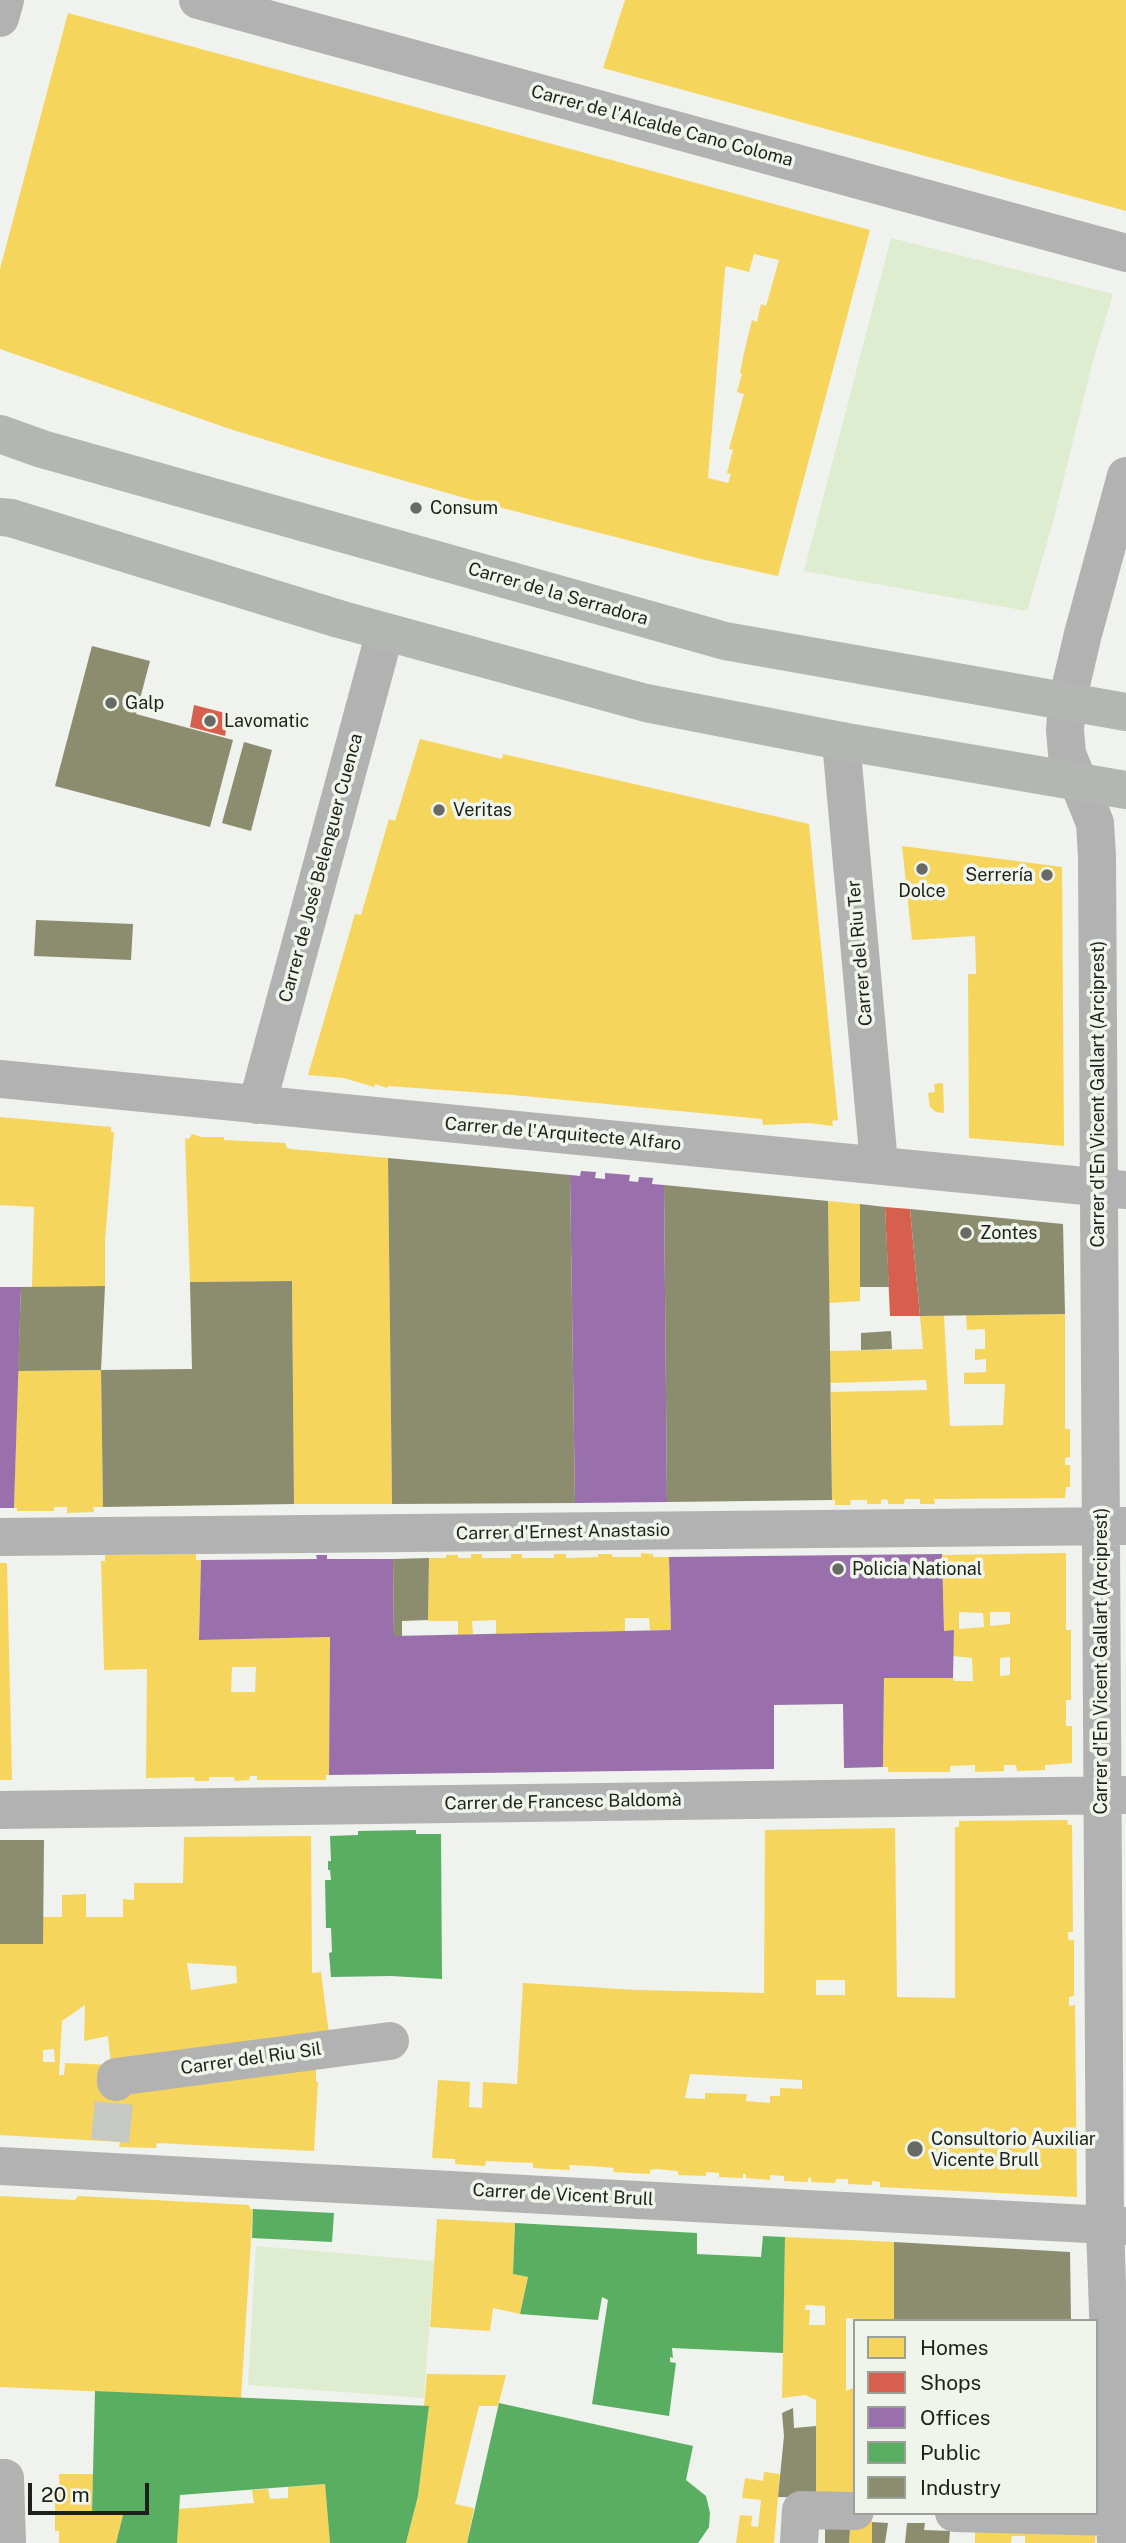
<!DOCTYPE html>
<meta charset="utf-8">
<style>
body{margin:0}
#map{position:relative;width:1126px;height:2543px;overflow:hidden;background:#eff2ed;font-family:"Public Sans",sans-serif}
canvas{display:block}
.legend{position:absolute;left:853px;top:2319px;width:245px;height:196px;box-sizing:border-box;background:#eff5ea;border:2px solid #9ba098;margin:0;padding:9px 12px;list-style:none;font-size:21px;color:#1e201c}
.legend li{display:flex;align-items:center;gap:14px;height:35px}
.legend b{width:35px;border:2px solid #9ba098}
.scale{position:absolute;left:28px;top:2483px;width:121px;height:32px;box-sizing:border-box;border:4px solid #1e201c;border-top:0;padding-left:9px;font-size:21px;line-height:24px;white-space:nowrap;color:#1e201c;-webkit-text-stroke:5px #eff5ea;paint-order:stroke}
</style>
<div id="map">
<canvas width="1126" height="2543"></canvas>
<ul class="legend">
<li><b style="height:19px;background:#f6d55c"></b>Homes</li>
<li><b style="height:19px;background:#d6604d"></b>Shops</li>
<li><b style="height:19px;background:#9970ab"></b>Offices</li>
<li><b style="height:19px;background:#5aae61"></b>Public</li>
<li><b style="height:19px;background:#8c8c6e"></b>Industry</li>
</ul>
<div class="scale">20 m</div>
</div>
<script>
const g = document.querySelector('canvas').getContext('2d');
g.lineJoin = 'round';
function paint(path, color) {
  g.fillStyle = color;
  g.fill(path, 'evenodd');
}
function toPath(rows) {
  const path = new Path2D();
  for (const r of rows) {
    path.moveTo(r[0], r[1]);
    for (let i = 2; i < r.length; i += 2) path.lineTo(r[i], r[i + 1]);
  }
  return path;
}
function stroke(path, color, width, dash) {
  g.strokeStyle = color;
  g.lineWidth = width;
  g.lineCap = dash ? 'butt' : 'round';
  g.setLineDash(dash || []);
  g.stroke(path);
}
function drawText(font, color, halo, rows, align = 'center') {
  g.font = font + ' "Public Sans",sans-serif';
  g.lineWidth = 7;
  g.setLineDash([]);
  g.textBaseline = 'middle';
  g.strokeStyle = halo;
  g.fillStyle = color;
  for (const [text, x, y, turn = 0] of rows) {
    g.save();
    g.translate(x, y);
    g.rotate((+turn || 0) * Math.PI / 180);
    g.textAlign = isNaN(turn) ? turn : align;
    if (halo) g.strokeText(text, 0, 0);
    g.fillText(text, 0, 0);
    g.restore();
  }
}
paint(toPath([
 [891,238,1113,294,1092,364,1053,522,1027,611,804,571],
 [256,2246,434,2261,424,2398,248,2385]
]), '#deeccf');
paint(toPath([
 [625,0,1126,0,1126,211,603,68],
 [68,13,870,230,778,576,701,559,479,502,328,459,230,429,0,349,0,269],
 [754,254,779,260,766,306,761,304,757,322,752,320,744,353,740,373,742,374,737,392,744,394,729,449,733,450,727,473,731,474,728,483,708,478,725,269,726,266,749,272],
 [420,739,502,759,503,754,809,824,838,1120,832,1121,833,1126,808,1123,763,1125,762,1119,513,1095,388,1086,387,1088,375,1084,374,1087,344,1078,308,1075,355,914,361,915,389,819,395,821],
 [902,846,1062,867,1064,1146,969,1138,968,974,976,974,975,936,912,940],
 [943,1083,944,1113,936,1112,930,1107,928,1093,935,1092,934,1084],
 [0,1117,111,1127,111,1132,114,1132,105,1241,105,1286,32,1287,34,1207,0,1205],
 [192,1134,201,1137,224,1137,224,1140,285,1143,287,1148,291,1149,388,1158,392,1504,294,1504,292,1281,190,1282,185,1138,189,1139],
 [828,1201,860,1204,860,1301,829,1303],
 [1065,1314,1065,1429,1070,1429,1070,1457,1065,1458,1065,1465,1070,1465,1070,1487,1066,1487,1065,1498,934,1499,935,1504,920,1504,920,1499,905,1499,904,1504,888,1504,888,1500,884,1499,881,1500,881,1504,867,1504,867,1500,850,1500,851,1505,835,1505,835,1500,832,1500,831,1392,927,1390,926,1380,830,1383,830,1351,923,1349,920,1316,944,1315,950,1426,1003,1425,1005,1384,964,1384,964,1373,986,1372,986,1359,975,1360,975,1349,985,1349,985,1329,967,1330,966,1315],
 [101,1370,103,1507,93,1507,94,1512,67,1513,67,1507,54,1507,54,1511,17,1511,17,1508,14,1508,18,1371],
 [641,1553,653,1554,653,1557,669,1557,671,1630,650,1630,649,1618,625,1618,625,1631,496,1634,496,1620,472,1621,473,1634,458,1635,458,1621,428,1621,429,1558,446,1558,446,1555,458,1555,458,1558,471,1558,471,1554,482,1554,482,1558,511,1558,511,1554,522,1554,522,1558,554,1558,554,1554,566,1554,566,1558,598,1557,598,1554,612,1554,612,1557,641,1557],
 [1066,1553,1066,1630,1071,1630,1071,1700,1066,1700,1066,1726,1072,1726,1072,1763,1045,1765,1045,1770,1017,1771,1016,1765,1004,1765,1004,1771,975,1772,975,1765,950,1766,950,1772,888,1772,888,1767,883,1767,884,1678,953,1678,954,1681,973,1681,972,1658,953,1656,954,1630,944,1631,942,1555],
 [959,1612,983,1613,984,1627,959,1629],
 [990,1612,1010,1612,1010,1624,990,1626],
 [1010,1657,1010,1675,1000,1676,1000,1658],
 [196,1554,196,1560,201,1560,199,1640,330,1637,329,1775,326,1775,326,1780,257,1780,257,1776,250,1776,249,1780,235,1781,234,1777,209,1777,209,1781,195,1781,194,1777,146,1778,147,1669,104,1670,101,1561,105,1561,105,1555],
 [232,1667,256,1667,255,1692,231,1692],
 [0,1563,7,1563,12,1780,0,1780],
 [1067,1820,1068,1825,1072,1825,1073,1932,1068,1932,1068,1937,1069,1940,1074,1940,1074,1996,1069,1997,1069,2006,1075,2005,1077,2197,880,2187,880,2182,872,2181,872,2185,848,2184,848,2179,836,2179,835,2183,811,2182,811,2177,808,2178,808,2182,784,2181,784,2176,770,2175,770,2180,746,2178,746,2174,743,2174,743,2178,719,2177,719,2173,706,2172,706,2176,678,2175,678,2171,656,2169,650,2170,650,2174,613,2172,614,2168,592,2166,569,2165,570,2170,550,2169,533,2168,533,2163,486,2161,485,2166,455,2164,455,2159,432,2158,438,2080,470,2082,469,2107,482,2108,483,2082,517,2084,523,1983,637,1990,764,1993,765,1830,895,1828,897,1997,955,1998,955,1827,959,1827,959,1821],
 [816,1980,845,1980,845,1995,816,1995],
 [690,2074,802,2080,802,2089,780,2088,780,2096,770,2096,770,2103,746,2101,747,2094,705,2093,705,2099,685,2098],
 [311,1836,312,1973,321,1972,330,2042,316,2059,316,2082,318,2082,314,2151,157,2143,156,2148,119,2147,120,2142,0,2135,0,1944,43,1944,43,1917,62,1917,62,1895,86,1894,86,1917,123,1917,123,1899,134,1900,134,1883,183,1883,184,1837],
 [187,1963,236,1966,237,1983,191,1990],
 [85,2005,84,2041,108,2036,111,2065,65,2063,64,2075,59,2075,62,2021],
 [54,2049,55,2062,43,2062,43,2050],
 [0,2196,75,2200,78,2196,249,2205,250,2209,253,2209,241,2398,0,2387],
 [437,2219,515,2223,513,2274,528,2277,520,2314,493,2308,490,2331,430,2327],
 [785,2237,894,2242,894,2321,846,2318,846,2391,855,2387,855,2502,816,2498,816,2400,805,2395,782,2398],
 [806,2305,825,2306,825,2325,809,2325,810,2310,805,2310],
 [427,2374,506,2375,498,2406,479,2406,455,2504,474,2508,467,2543,406,2543,418,2496,429,2406,424,2406],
 [764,2472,780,2474,774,2543,736,2543,740,2515,752,2516,751,2526,758,2527,761,2500,742,2498,745,2478,763,2481],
 [59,2474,93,2474,92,2513,123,2515,116,2543,59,2543,59,2531,55,2531,55,2493,60,2493],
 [325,2484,330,2543,177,2543,178,2509,254,2503,252,2490,268,2489,270,2499,288,2498,288,2487],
 [851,2516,872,2517,872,2543,849,2543],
 [1096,2527,1095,2543,1025,2543,1025,2536,1012,2536,1011,2543,975,2543,975,2532]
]), '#f6d55c');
paint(toPath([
 [194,705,229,714,225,736,190,727],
 [885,1207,910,1209,920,1316,890,1316]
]), '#d6604d');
paint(toPath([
 [581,1171,596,1172,595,1178,605,1179,605,1173,630,1175,629,1181,638,1182,639,1177,653,1178,652,1184,664,1185,667,1502,575,1503,570,1175,580,1176],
 [0,1287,21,1287,14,1508,0,1508],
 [942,1554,944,1631,954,1630,953,1678,884,1678,883,1767,844,1768,843,1704,774,1705,774,1769,329,1775,330,1637,199,1640,201,1560,317,1559,316,1555,327,1555,327,1559,393,1559,394,1636,671,1630,669,1557]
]), '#9970ab');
paint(toPath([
 [416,1830,416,1834,441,1834,442,1979,391,1976,331,1977,329,1953,332,1952,331,1928,326,1928,325,1880,331,1880,330,1870,328,1870,328,1861,331,1861,330,1836,358,1835,358,1831],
 [253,2209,334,2213,332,2242,252,2238],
 [515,2223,697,2233,697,2254,761,2257,763,2236,785,2237,783,2353,672,2348,673,2358,670,2357,670,2362,676,2363,669,2416,592,2404,608,2300,602,2297,598,2320,520,2314,528,2277,513,2274],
 [95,2391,429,2406,418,2496,406,2543,330,2543,325,2484,180,2495,177,2543,116,2543,123,2515,92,2513],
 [499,2403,693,2446,686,2480,706,2496,710,2513,709,2527,705,2533,698,2543,467,2543]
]), '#5aae61');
paint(toPath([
 [92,646,150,661,136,714,233,740,210,827,55,786],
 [244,742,272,750,251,831,222,823],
 [36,920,133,924,131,960,34,956],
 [388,1158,570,1175,575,1503,392,1504],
 [664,1185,828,1201,832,1500,667,1502],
 [860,1204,885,1207,889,1287,860,1287],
 [910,1209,1063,1224,1065,1314,920,1316],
 [292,1281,294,1504,103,1507,101,1370,192,1369,190,1282],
 [105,1286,101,1370,18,1371,21,1287],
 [891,1331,892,1349,861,1350,861,1333],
 [429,1558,428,1620,402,1621,402,1636,394,1636,393,1559],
 [0,1840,44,1840,43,1944,0,1944],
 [894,2242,1070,2252,1071,2321,894,2321],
 [793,2408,794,2428,816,2426,816,2498,778,2497,784,2436,782,2413],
 [825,2516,851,2516,849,2543,825,2543],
 [872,2522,888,2523,885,2543,872,2543],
 [907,2523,925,2523,924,2530,950,2531,949,2543,905,2543]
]), '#8c8c6e');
stroke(toPath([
 [110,2141,116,2082]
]), '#c5c8c3', 38, [38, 19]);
stroke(toPath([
 [198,0,1126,253],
 [0,18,5,0],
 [841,741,879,1164],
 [0,1079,1126,1190],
 [257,1105,385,632],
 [0,1537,1125,1526],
 [0,1810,1126,1795],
 [116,2082,116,2077,390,2041],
 [0,2166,1126,2226],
 [0,2478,5,2478,7,2543],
 [954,2513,1115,2517],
 [799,2543,801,2510,855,2511],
 [1116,2543,1105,2226,1097,856,1095,823,1067,754,1065,730,1067,702,1083,634,1126,476]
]), '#b1b2b1', 38);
stroke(toPath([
 [0,434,42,449,725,641,1126,712],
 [0,517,11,518,339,619,646,703,841,741,1126,790]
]), '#b3b6b2', 38);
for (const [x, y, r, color] of [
 [416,508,7,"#676a65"],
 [111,703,7,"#676a65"],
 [210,721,7,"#676a65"],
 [439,810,7,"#676a65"],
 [922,869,7,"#676a65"],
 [1047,875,7,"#676a65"],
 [966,1233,7,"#676a65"],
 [838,1569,7,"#676a65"],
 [915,2149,9,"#676a65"]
]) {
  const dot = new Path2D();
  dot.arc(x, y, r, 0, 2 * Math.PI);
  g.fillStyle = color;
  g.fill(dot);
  stroke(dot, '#eff5ea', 2.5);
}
drawText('18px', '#1e201c', '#eff5ea', [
 ["Carrer de l'Alcalde Cano Coloma",662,126,15],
 ["Carrer de la Serradora",558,594,16],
 ["Carrer de José Belenguer Cuenca",321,868,-75],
 ["Carrer del Riu Ter",860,953,-95],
 ["Carrer d'En Vicent Gallart (Arciprest)",1098,1094,-90],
 ["Carrer de l'Arquitecte Alfaro",563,1134,5],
 ["Carrer d'Ernest Anastasio",563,1532,-1],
 ["Carrer d'En Vicent Gallart (Arciprest)",1101,1661,-90],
 ["Carrer de Francesc Baldomà",563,1802,-1],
 ["Carrer del Riu Sil",251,2059,-8],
 ["Carrer de Vicent Brull",563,2195,3]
]);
drawText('18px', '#1e201c', '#eff5ea', [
 ["Consum",430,508],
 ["Galp",125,703],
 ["Lavomatic",224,721],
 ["Veritas",453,810],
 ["Serrería",1033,875,"right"],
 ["Dolce",922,891,"center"],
 ["Zontes",980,1233],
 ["Policia National",852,1569],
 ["Consultorio Auxiliar",931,2139],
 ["Vicente Brull",931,2160]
], 'left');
</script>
